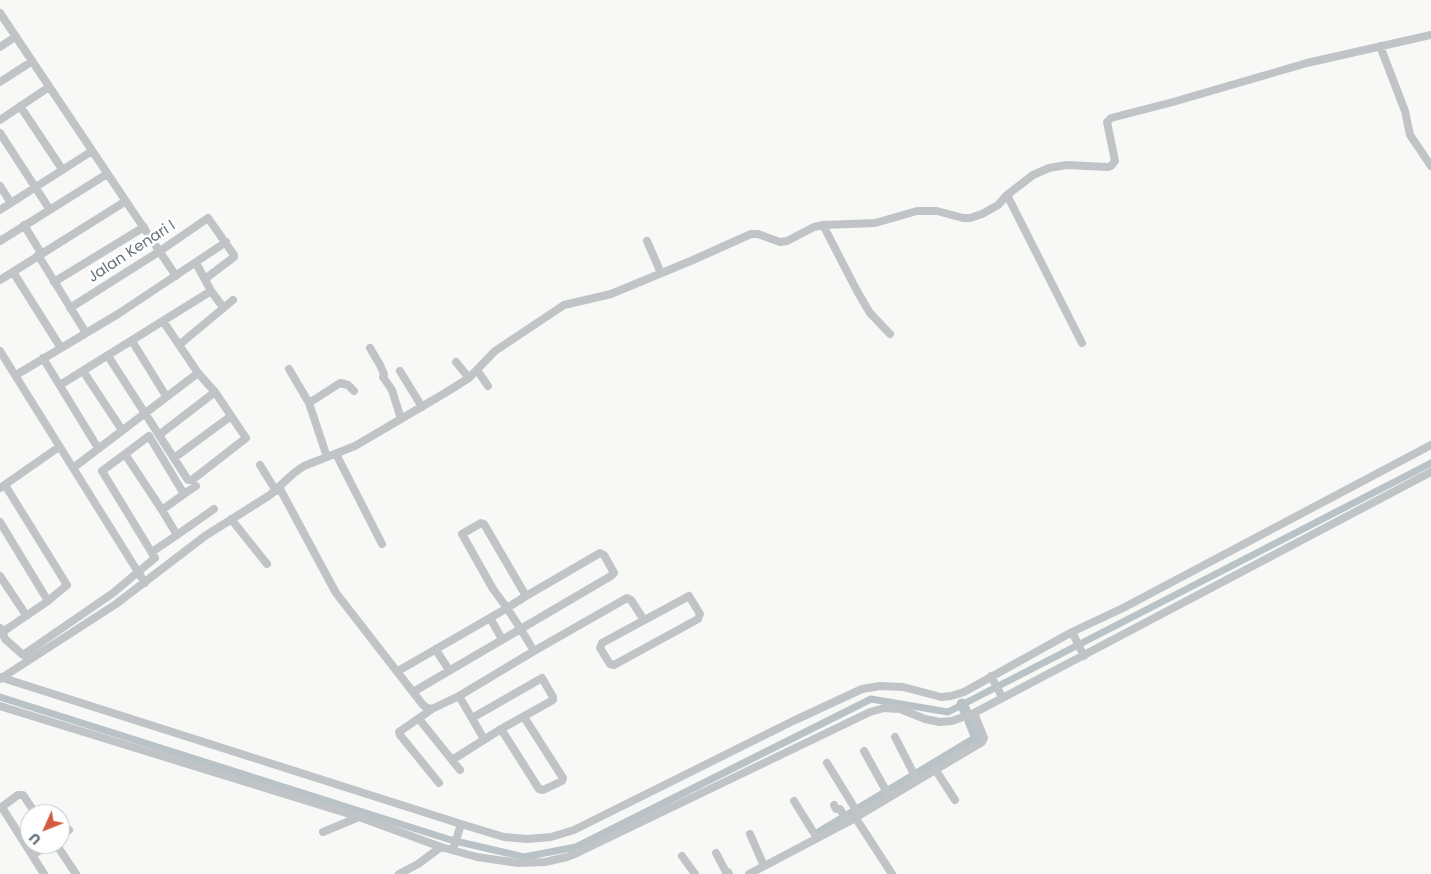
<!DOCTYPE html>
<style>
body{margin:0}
#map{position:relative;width:1431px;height:874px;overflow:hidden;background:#f8f8f6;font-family:Poppins,sans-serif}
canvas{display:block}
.north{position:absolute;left:20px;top:804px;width:50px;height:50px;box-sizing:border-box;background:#fff;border:1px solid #c2c8cb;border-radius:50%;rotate:226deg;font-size:14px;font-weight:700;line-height:20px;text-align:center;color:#66757e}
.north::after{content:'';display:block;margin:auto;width:18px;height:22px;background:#d05b3e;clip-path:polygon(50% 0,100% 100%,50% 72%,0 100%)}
</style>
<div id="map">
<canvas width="1431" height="874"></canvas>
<div class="north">U</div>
</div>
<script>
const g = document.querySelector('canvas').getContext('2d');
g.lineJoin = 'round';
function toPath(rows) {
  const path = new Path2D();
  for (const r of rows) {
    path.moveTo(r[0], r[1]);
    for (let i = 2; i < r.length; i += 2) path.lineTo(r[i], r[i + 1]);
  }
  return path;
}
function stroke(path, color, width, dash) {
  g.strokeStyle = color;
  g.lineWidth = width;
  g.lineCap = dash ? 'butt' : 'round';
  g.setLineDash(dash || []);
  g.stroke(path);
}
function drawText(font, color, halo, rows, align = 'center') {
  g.font = font + ' Poppins,sans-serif';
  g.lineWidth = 5;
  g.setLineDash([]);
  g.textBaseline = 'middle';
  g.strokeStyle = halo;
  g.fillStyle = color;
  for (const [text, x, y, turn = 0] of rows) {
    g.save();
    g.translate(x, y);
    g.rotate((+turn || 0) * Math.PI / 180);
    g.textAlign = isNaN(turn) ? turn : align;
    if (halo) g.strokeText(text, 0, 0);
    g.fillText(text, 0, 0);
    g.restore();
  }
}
stroke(toPath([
 [0,697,451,840,524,857,576,847,871,699,948,712,1431,463]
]), '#b9c3c7', 7);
stroke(toPath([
 [962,704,965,710],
 [819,834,975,740,976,736,970,721]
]), '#b9c3c7', 11);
stroke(toPath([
 [0,13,176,276],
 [1380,46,1405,111,1410,135,1431,166],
 [0,47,15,37],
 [0,82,31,62],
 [20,106,62,169],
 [0,120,49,87],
 [0,133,50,210],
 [0,186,11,203],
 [1007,195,1082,343],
 [0,210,92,151],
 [24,225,41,253],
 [823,225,857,291,870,313,890,334],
 [0,241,107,174],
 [647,241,661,273],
 [38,255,86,333],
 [196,263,211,291,223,307],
 [13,272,61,348],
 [0,280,126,201],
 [54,282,144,227],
 [70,308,160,251,208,218,234,255,234,257,205,279],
 [132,341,166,396],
 [179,345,233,300],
 [370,348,380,365,384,374,383,377,392,390,401,419],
 [0,351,138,572,113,593,23,655,5,639,2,631],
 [108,356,188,480,192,480,246,438,215,392,198,373,163,321],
 [43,358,98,448],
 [456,362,469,378],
 [289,369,309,403,327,457],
 [477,370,488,386],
 [83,371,122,430],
 [400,371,422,407],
 [16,375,118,314,226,242],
 [60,385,211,291],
 [309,403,340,383,348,385,354,391],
 [159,435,215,392],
 [125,454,162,510,184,494,149,436,125,454,102,471,155,558,138,572,145,583],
 [336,454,382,544],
 [174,458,231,416],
 [260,465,276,491],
 [73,468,198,373],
 [279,487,336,593,423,705,427,708,432,709,459,696,534,651],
 [0,488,59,447],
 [184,494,196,486],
 [231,519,267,564],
 [0,522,48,601],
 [177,535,214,509],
 [152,552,177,535,162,510],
 [0,576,26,615],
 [689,596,700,614,698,619,614,665,610,664,600,648,602,643,689,596],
 [490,618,502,639],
 [0,628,4,631,48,601,67,585,5,485],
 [1072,632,1084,656],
 [436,650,449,670],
 [398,671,490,618,507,608,526,596,484,524,481,523,462,534,493,589,507,608,520,628,534,651,627,598,631,600,644,620],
 [991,676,1002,697],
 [0,677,461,824,504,837,527,839,551,837,574,830,793,721,862,689,880,686,903,687,941,697,951,696,964,692,1072,632,1123,608,1431,445],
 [0,679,116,604,205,536,270,495,294,473,304,466,355,446,445,393,469,378,495,351,564,305,611,294,693,260,751,234,758,234,780,242,787,241,814,227,823,225,875,223,917,211,937,211,963,218,970,218,982,214,998,205,1007,195,1033,175,1049,168,1066,165,1108,167,1111,166,1115,161,1107,122,1111,118,1173,102,1307,63,1431,35],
 [413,692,611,576,614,573,604,555,600,553,526,596],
 [459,696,484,739],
 [0,706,359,817,441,847,477,857,518,863,545,862,567,857,577,853,870,712,884,708,900,709,925,719,940,722,952,721,974,713,1431,472],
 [432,709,399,732,400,735,439,783],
 [419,719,460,770],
 [501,729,539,789,543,790,562,781,563,778,524,717],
 [895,737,917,780],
 [864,751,889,796],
 [452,760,501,729,553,700,553,697,542,678,472,718],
 [827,763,859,815],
 [935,769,955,800],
 [794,801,817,838],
 [834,805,836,809,840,809,848,822],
 [36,814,23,795,18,795,3,806,3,809,44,874],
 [855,817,892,874],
 [323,832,359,817],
 [750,834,764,866],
 [60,836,69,830],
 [56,844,76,874],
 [453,850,461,824],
 [716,853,726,872,728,872,729,874],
 [33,855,49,844],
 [682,856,695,874],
 [399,874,418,864,441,847],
 [749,874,848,822,982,742,984,738,974,713]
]), '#c0c4c7', 8);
drawText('15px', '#66757e', '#fff', [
 ["Jalan Kenari I",132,252,-33]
]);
</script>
